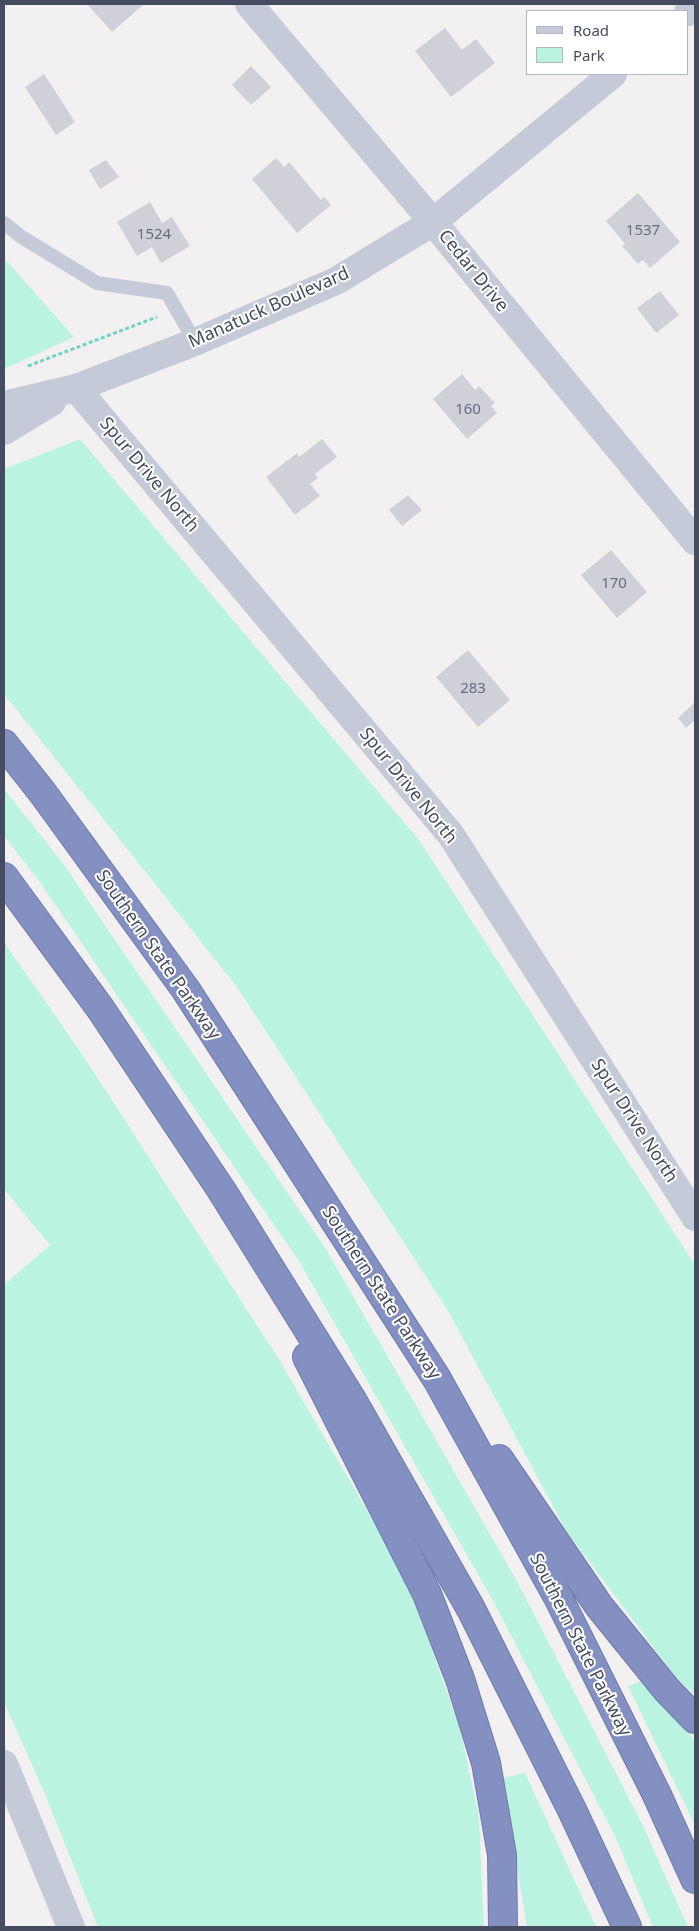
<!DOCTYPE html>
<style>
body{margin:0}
#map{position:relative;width:699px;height:1931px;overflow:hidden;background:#f2f0f0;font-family:"Noto Sans",sans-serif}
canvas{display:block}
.frame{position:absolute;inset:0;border:5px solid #464c5f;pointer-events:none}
.legend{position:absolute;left:526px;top:10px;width:162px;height:65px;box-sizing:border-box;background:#fff;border:1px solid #b5b7bf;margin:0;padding:6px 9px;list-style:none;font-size:15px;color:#464c5f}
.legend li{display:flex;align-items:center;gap:10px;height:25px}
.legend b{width:25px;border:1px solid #b5b7bf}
</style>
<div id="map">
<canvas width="699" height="1931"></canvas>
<div class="frame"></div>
<ul class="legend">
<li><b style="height:6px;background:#c5cad8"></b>Road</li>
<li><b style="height:14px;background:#bbf3e1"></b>Park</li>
</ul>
</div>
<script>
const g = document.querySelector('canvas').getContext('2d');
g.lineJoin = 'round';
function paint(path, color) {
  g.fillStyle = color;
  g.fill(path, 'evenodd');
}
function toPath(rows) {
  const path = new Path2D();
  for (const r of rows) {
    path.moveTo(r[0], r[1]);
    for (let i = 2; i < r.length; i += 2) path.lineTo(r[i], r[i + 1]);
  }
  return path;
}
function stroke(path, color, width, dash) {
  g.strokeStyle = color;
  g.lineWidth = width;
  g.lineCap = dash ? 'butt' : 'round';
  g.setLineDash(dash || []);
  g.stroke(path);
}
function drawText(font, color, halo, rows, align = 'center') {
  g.font = font + ' "Noto Sans",sans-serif';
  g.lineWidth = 4;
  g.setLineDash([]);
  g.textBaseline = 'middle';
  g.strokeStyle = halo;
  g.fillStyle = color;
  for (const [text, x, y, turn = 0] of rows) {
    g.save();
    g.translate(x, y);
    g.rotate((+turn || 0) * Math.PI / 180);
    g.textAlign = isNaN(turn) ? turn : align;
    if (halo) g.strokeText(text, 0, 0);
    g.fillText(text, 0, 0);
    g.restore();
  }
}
paint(toPath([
 [4,258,74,337,4,369],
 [80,439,419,840,695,1265,695,1695,675,1676,567,1532,447,1309,237,987,4,694,4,469],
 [4,789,62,862,327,1251,517,1581,642,1824,688,1927,653,1927,615,1836,492,1599,300,1263,37,878,4,836],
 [4,942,86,1060,278,1358,407,1579,460,1729,479,1817,484,1927,98,1927,45,1794,4,1702,4,1285,50,1245,4,1189],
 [646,1680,695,1741,695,1825,628,1686],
 [525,1773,596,1927,527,1927,502,1778]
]), '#bbf3e1');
paint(toPath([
 [87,4,144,4,112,32],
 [445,28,462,50,476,39,495,63,451,97,415,51],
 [251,66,271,87,251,105,232,85],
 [44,74,75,122,56,135,25,87],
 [276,158,284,167,289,162,321,200,324,197,331,205,297,233,252,179],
 [106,160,119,177,100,189,89,170],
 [638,193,680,242,650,268,643,260,638,264,622,246,625,244,606,221],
 [150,202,162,223,172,217,190,246,161,263,152,247,137,256,117,222],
 [660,291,679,315,656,333,637,308],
 [462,374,475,390,479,386,495,403,491,406,497,413,467,439,433,399],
 [322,439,337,457,315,474,318,478,310,484,320,496,295,515,266,477,297,453,299,457],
 [408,495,422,510,402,526,389,510],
 [611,550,647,592,617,618,581,575],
 [468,650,510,700,478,727,436,677],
 [695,702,695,720,686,728,678,718]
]), '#cfd0d8');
const motorway = toPath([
 [4,744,42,792,186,990,437,1379,559,1599,657,1795,695,1879],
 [4,877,100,1008,222,1191,352,1400,471,1609,572,1810,627,1927],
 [307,1357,427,1594,460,1679,486,1763,502,1855,503,1927],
 [499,1459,599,1606,667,1690,695,1719]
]);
stroke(motorway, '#6f7aae', 30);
stroke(toPath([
 [28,366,157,317]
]), '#71d4c0', 3, [4, 2.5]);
stroke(toPath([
 [4,223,20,236,97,283,167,293,195,342]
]), '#c5cad8', 14);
stroke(toPath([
 [249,4,433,222,695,541],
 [76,388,451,835,695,1217]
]), '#c5cad8', 28);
stroke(toPath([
 [688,12,695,6],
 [4,405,76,388,195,342,336,281,433,222,613,74],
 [4,431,52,402],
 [4,1764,71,1927]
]), '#c5cad8', 28);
stroke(motorway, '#8490c2', 28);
drawText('15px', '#686d7d', null, [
 ["1537",643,231],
 ["1524",154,235],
 ["160",468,410],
 ["170",614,584],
 ["283",473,689]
]);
drawText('18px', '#464c5f', '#fff', [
 ["Cedar Drive",473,271,51],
 ["Manatuck Boulevard",269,308,-24],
 ["Spur Drive North",149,475,50],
 ["Spur Drive North",408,786,51],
 ["Southern State Parkway",158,955,55],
 ["Spur Drive North",634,1121,57],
 ["Southern State Parkway",381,1293,57],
 ["Southern State Parkway",580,1645,63]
]);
</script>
